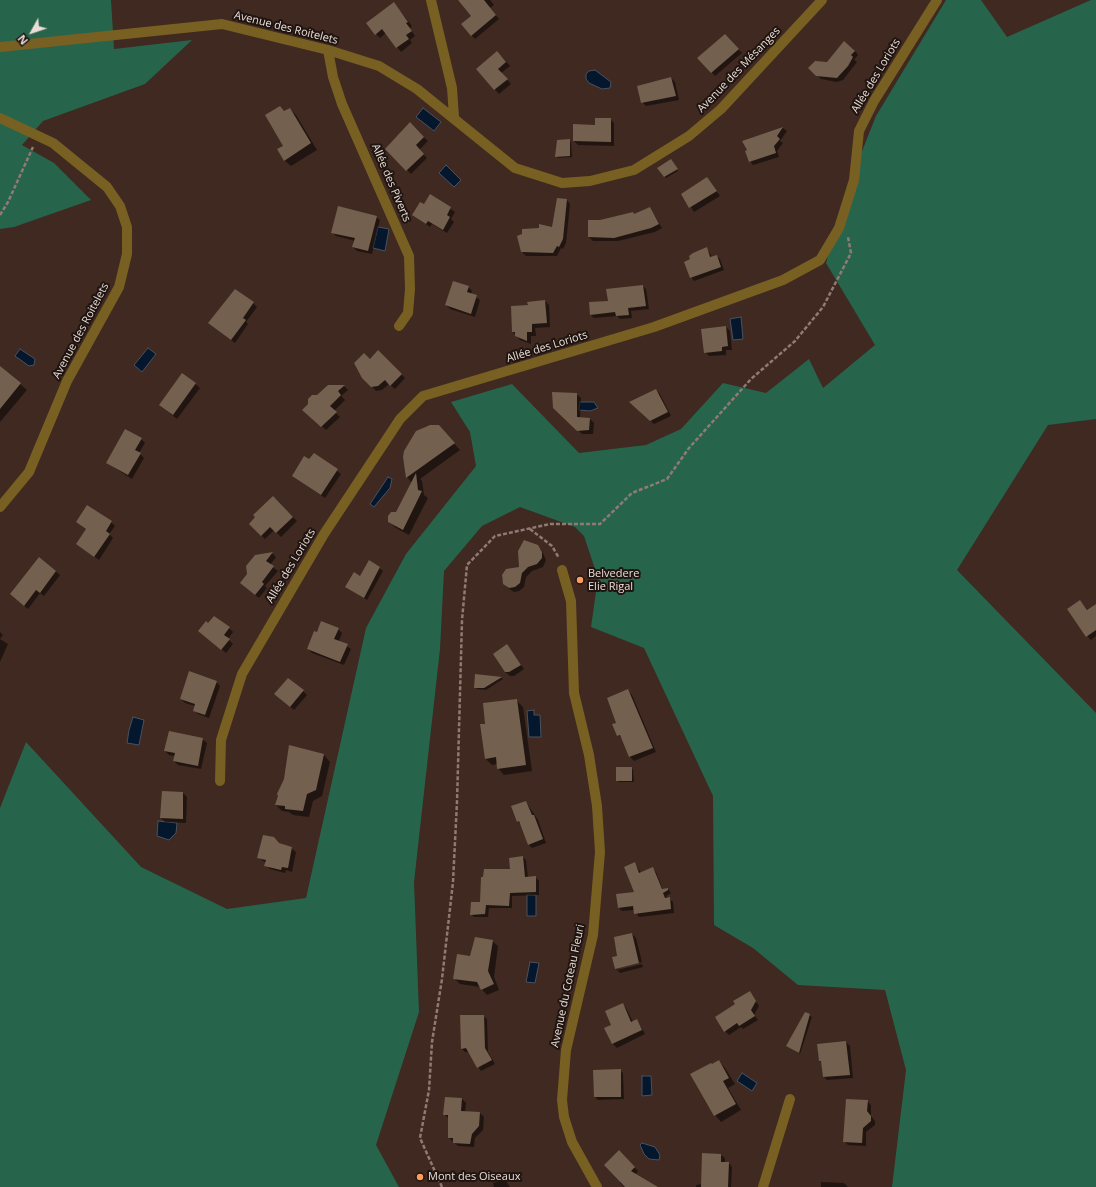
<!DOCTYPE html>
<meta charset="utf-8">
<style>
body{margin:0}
#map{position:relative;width:1096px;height:1187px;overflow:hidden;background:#3f2920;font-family:"Open Sans",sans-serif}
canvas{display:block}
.north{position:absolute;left:12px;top:12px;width:40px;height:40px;-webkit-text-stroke:3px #1e1410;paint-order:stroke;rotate:230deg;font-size:11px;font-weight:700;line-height:16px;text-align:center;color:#ecdcd7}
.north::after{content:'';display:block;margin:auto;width:14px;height:18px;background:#ecdcd7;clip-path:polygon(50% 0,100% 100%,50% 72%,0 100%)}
</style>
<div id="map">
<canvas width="1096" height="1187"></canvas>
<div class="north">N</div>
</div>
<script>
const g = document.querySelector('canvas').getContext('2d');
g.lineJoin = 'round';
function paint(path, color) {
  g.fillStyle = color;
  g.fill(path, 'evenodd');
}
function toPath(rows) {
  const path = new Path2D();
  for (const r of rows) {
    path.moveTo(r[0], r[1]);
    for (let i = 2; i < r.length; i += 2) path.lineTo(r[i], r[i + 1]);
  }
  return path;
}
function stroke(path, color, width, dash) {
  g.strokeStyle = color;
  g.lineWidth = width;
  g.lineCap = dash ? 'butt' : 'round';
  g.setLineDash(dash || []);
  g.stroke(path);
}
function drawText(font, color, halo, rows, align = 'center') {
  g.font = font + ' "Open Sans",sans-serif';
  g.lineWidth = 4;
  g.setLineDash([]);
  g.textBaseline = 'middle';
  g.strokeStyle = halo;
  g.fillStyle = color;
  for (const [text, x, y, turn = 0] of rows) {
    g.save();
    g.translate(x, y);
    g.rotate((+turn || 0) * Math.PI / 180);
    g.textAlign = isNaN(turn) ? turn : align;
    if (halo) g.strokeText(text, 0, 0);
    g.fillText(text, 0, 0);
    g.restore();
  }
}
paint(toPath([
 [0,0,111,0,114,49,192,40,145,84,43,121,22,145,54,163,91,200,14,227,0,229],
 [946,0,981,0,1007,37,1091,0,1096,0,1096,419,1048,425,957,570,1096,713,1096,1187,892,1187,906,1070,885,990,798,985,753,948,714,925,713,796,644,648,591,627,598,578,584,536,575,527,520,507,482,526,444,571,440,649,414,882,419,1012,376,1145,399,1187,0,1187,0,808,26,742,141,867,227,909,306,898,366,628,406,554,476,466,470,432,451,402,512,384,579,453,646,445,681,429,723,383,766,393,809,359,823,388,875,345,826,263,849,184,876,116]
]), '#26654c');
const water = toPath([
 [595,70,611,82,610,88,602,89,589,83,586,79,586,74,589,71,595,70],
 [423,108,441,122,434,131,416,117,423,108],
 [446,165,461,180,454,187,439,173,446,165],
 [378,227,389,229,385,251,373,248,378,227],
 [741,317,743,339,733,340,730,319,741,317],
 [148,348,156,354,142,372,134,365,148,348],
 [20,349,35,359,34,365,29,366,15,356,20,349],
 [580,402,594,402,598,408,590,411,579,410,580,402],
 [388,477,392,479,390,488,374,507,370,504,388,477],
 [534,710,534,715,540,715,541,737,529,737,527,711,534,710],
 [133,717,144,720,139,745,127,743,129,730,133,717],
 [158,821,177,823,176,833,169,840,157,836,158,821],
 [527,895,536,895,536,916,527,916,527,895],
 [530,962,539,963,535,983,526,982,530,962],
 [742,1073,757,1083,752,1091,737,1081,742,1073],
 [642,1076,651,1076,652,1095,642,1096,642,1076],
 [642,1143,655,1147,660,1155,659,1160,649,1159,644,1154,640,1145,642,1143]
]);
paint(water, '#04172d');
stroke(water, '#4a5260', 1);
paint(toPath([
 [464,0,490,0,494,5,490,8,499,19,475,39,471,35,473,16],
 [394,3,412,26,410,28,415,36,410,40,412,43,401,52,386,33,380,38,376,34],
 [728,39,742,53,715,76,699,58],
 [855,51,858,55,854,60,857,62,843,80,837,82,821,79,809,68,827,63],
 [501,56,510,66,501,73,511,84,499,94,477,69],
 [671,78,675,82,679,100,646,106,642,102],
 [280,107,285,112,290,109,296,115,317,150,291,166,284,160],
 [610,119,614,123,614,146,578,145,574,141,596,126],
 [410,124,428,141,419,150,427,158,411,174,386,149],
 [783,128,787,131,780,141,783,143,777,151,779,157,753,165,750,161,749,150,743,141],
 [569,140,571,142,572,157,558,158,556,156],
 [672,161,678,171,666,178,664,176],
 [707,178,720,196,694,212,682,194],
 [430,195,455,212,451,219,454,222,447,233,432,224,430,227,413,215,424,206],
 [567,200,570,204,566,243,563,249,561,248,557,256,526,256,522,252,553,228],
 [650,208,662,228,655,232,618,241,593,241,589,237,600,221,633,213,635,215],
 [376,217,380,220,372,254,357,251,353,247,355,241,336,236,332,232],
 [707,249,712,257,717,256,720,259,724,270,694,281,691,277],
 [643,286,646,289,649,309,631,311,632,318,620,319,617,316,594,318,591,315,609,302],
 [468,287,472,291,471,294,480,300,475,317,450,309,446,305],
 [545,301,549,305,550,327,535,328,536,336,531,336,531,344,520,340,513,332,512,307,529,306],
 [253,303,257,307,246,322,248,324,235,343,209,323],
 [726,327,730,331,732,350,726,350,726,355,709,356,705,352],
 [378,351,405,378,395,389,389,384,382,390,376,391,363,377,370,360],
 [5,371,27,390,0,422,0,377],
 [183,374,200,388,177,419,160,405],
 [328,386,344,386,348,390,341,396,345,400,334,411,340,417,326,430,308,414,318,396],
 [656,390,660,394,671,416,654,424,631,402],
 [576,394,581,398,580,418,590,419,594,423,593,434,582,434,554,407],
 [438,426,460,450,420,479,422,481,424,495,428,498,409,535,396,528,389,522,397,513,412,483,407,477,404,457,424,427],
 [141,439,145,443,139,453,144,458,132,479,107,463],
 [314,454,341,474,325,498,293,476],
 [273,497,297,521,281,537,274,530,265,539,250,524],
 [77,522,111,522,115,526,109,534,113,538,99,560,77,544,87,530],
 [538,546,542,551,546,560,543,567,532,571,526,577,524,587,519,591,514,592,508,588,504,584,502,577,507,570,520,568],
 [272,553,276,557,270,565,278,571,265,586,267,588,259,598,245,587,248,574,255,556],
 [39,558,60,575,44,596,40,593,28,609,15,598],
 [379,568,383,571,367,600,347,587],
 [1080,601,1088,610,1096,605,1096,636,1091,640,1087,636],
 [209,625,229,628,233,632,228,639,233,644,226,653,199,631],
 [338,629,342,633,339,641,351,649,344,665,312,653,308,649],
 [0,632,3,635,0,639,8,644,0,662],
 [507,646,524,669,514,676,510,676,505,672],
 [476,675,502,678,503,679,486,690,477,689,475,687],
 [216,682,220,686,209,718,198,714,194,710,195,706,185,703,181,699],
 [303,691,307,695,294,710,280,698],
 [628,691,632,695,656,752,634,761,630,757,623,739,618,735,617,723],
 [516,700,523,707,532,771,504,775,498,768,497,764,492,765,485,758,486,725],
 [202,739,207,743,201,769,178,765,174,761,175,756,169,755,165,751],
 [324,755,330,762,322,796,313,801,309,817,293,815,289,812,282,811,276,805,280,796],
 [632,768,633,770,634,782,619,782,617,780],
 [183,793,187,797,186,823,165,822,161,818],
 [526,802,538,820,546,843,532,848,528,844,522,826,518,822],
 [279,844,291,848,296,852,292,872,286,870,285,873,270,869,265,865,266,863,258,857],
 [523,857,526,860,528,878,535,877,539,881,539,895,512,896,512,908,489,908,488,917,474,917,471,914],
 [635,864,641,873,653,869,656,872,663,890,668,889,671,893,666,896,673,902,674,913,639,917,634,910,622,911,619,908,635,893],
 [632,934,636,938,642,962,617,968,617,970,642,964,643,967,620,973,616,969,618,957],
 [492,941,498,946,494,977,499,990,487,995,480,987,460,984,454,978,471,957],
 [749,992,759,1006,754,1015,758,1020,743,1029,741,1027,729,1035,725,1031,736,1005],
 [622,1004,626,1008,633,1022,637,1020,645,1034,617,1048,613,1044,613,1026],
 [806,1013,812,1017,800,1054,788,1046],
 [483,1016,487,1019,488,1052,495,1064,481,1071,469,1052,465,1052,462,1049],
 [846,1042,850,1046,853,1078,827,1080,824,1077,823,1064,820,1061],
 [719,1061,725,1068,735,1084,728,1088,741,1110,721,1122,715,1115],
 [620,1070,623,1073,624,1099,598,1100,595,1097,594,1071],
 [462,1099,466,1103,465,1112,480,1113,484,1117,483,1130,475,1138,474,1147,458,1146,449,1138,448,1118,444,1114],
 [867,1101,871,1105,871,1116,875,1121,875,1125,866,1132,866,1146,848,1145,844,1141],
 [619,1152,638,1171,635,1175,653,1187,624,1187,620,1183],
 [721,1155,725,1158,725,1163,729,1163,732,1167,731,1187,696,1187,696,1185,702,1184],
 [505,1180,510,1187,494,1187,493,1183],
 [821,1182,844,1183,848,1187,821,1187]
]), '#0007');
paint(toPath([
 [458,0,484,0,496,15,471,36,461,24,471,16],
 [394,2,408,22,406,23,412,31,406,35,409,39,396,48,382,29,375,35,366,23],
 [725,34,739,49,711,73,697,58],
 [844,41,855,51,851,55,853,57,848,66,837,78,816,76,808,68,815,61,827,62],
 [497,51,506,62,498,69,508,79,494,90,476,69],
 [671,77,676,96,641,103,637,86],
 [280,106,284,111,290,108,311,143,284,161,277,149,283,146,265,115],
 [595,118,611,118,611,142,573,141,573,124,595,125],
 [410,122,424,137,416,145,424,154,406,171,385,149],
 [783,127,777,136,780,139,774,146,776,153,749,162,745,151,747,150,742,141],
 [570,139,570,156,555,157,557,140],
 [671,159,678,169,664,177,657,168],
 [707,177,717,191,689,208,681,194],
 [430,194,451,207,447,215,450,217,443,230,428,221,426,224,412,215,420,202,424,204],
 [557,198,567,199,563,239,559,247,557,246,553,253,521,252,517,236,522,234,522,229,539,228,539,224,552,227],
 [338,206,377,216,368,251,352,247,355,238,331,233],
 [650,207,659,224,651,228,614,238,588,237,588,220,600,220,633,212,634,214],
 [707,247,710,257,717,255,721,267,690,278,684,262,690,259,689,256,693,253],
 [453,281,469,286,467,292,477,295,471,314,445,305],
 [643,285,646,306,628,308,629,315,616,316,615,312,590,315,589,302,608,301,606,289],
 [235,289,254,302,243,318,246,320,231,340,208,323],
 [545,300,547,323,532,324,532,332,527,332,527,341,515,336,515,332,512,332,511,306,528,305,527,302],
 [726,326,728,346,722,347,722,351,704,353,701,329],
 [378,350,402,374,390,386,385,380,378,386,371,387,362,378,354,363,364,353,370,359],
 [0,366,21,383,0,409],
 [182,373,196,383,173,415,159,405],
 [328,385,345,385,338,391,341,395,330,406,337,412,321,427,302,410,308,404,308,399,312,395,317,395],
 [656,389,668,412,650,421,629,402],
 [552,392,577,393,577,417,590,418,589,430,577,431,553,408],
 [430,425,439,425,455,443,406,478,403,457,404,451,416,431],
 [125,429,142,438,135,450,141,453,128,475,106,463],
 [314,453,338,469,321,495,292,476,304,456,309,459],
 [416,473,418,490,422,491,403,530,388,522,388,516,391,512,396,512],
 [273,496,293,517,276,533,270,527,261,536,249,524,255,517,253,515],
 [87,505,112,521,106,531,110,534,94,557,76,544,86,529,76,522],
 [524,540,538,545,542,552,542,558,537,564,528,567,522,573,520,583,515,587,509,588,503,584,502,575,506,569,519,567,518,551],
 [273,552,266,561,274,566,262,582,264,584,255,595,240,583,247,574,246,566,255,555],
 [39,557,56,571,40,593,36,590,24,606,10,594],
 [369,560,380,567,364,598,345,587,354,572,360,576],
 [1080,600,1087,610,1096,604,1096,630,1086,637,1067,609],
 [214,616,230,627,224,635,230,639,221,650,198,631,206,621,208,623],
 [321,621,339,628,334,639,348,644,340,662,307,649,314,631,317,632],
 [507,644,521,665,509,672,505,672,493,654],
 [189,671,217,681,205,715,193,711,195,704,180,699],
 [475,674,502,677,484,688,474,688],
 [288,678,304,690,290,707,274,694],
 [628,689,653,748,629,757,620,735,617,736,612,724,616,723,607,698],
 [517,699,526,765,497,769,496,757,485,759,480,724,485,724,483,703],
 [169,731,203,738,198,766,173,761,175,753,164,751],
 [289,745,324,754,316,790,307,794,303,811,285,809,285,806,275,805,278,796,277,794,284,779],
 [616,767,632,767,632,781,616,781],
 [162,791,183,792,183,819,160,818],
 [526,801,532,815,534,815,543,839,528,845,519,821,517,822,511,806],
 [263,835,274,837,279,843,292,847,288,868,282,867,281,870,264,866,266,860,257,858],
 [523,856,525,877,536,876,536,892,510,893,509,906,486,905,485,914,470,915,471,902,480,902,481,877,483,877,484,869,510,869,509,858],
 [635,862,639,873,653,867,662,889,668,888,668,890,663,893,665,898,670,897,671,909,634,914,633,906,618,908,616,894,634,892,624,867],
 [632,933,639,963,615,969,612,957,617,956,614,937],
 [475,937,493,940,488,971,494,984,481,990,477,982,453,979,457,954,470,956],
 [750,991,756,1001,751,1010,755,1016,739,1026,737,1023,724,1032,715,1017,735,1004,733,1001],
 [623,1003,631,1022,637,1019,642,1030,612,1044,604,1028,611,1025,605,1011],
 [805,1012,810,1014,799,1053,786,1046],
 [460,1015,484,1015,485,1048,492,1060,477,1068,466,1048,461,1049],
 [846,1041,850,1075,823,1077,821,1061,819,1061,817,1044],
 [719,1060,729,1078,723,1081,736,1104,714,1116,690,1074,711,1063,712,1064],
 [621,1069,621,1097,594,1097,593,1070],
 [445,1097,462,1098,461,1111,480,1112,479,1126,472,1134,470,1144,453,1143,453,1138,448,1138,448,1115,443,1115],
 [846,1099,868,1100,867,1111,871,1116,871,1121,863,1128,862,1143,843,1142],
 [619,1150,635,1167,631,1171,658,1187,625,1187,604,1165],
 [702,1153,721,1154,721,1162,729,1162,728,1187,701,1187]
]), '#74604e');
stroke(toPath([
 [0,215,8,202,33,147],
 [530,529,552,546,559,558],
 [442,1187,420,1138,429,1090,432,1042,442,979,453,882,457,802,462,620,467,565,495,536,550,524,600,524,632,493,667,479,689,448,751,379,795,341,823,307,851,253,848,237]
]), '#8f7b74', 2.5, [4, 2]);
stroke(toPath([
 [431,0,452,88,454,117],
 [0,47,222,24,328,50,379,66,417,89,515,168,562,183,590,181,634,170,689,136,721,109,822,0],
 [328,50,333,77,342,104,409,256,410,289,408,313,399,326],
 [0,118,53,143,107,187,120,206,127,227,127,254,119,287,67,381,29,472,0,507],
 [562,570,571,601,574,693,589,755,597,806,600,852,593,935,566,1050,562,1100,564,1117,572,1142,597,1187],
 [220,781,221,740,242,674,324,534,400,419,423,396,654,327,783,280,820,260,839,228,854,180,859,131,874,101,937,0],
 [763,1187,790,1099]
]), '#786022', 10);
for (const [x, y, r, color] of [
 [580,580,4,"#ff9b5b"],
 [420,1177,4,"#ff9b5b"]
]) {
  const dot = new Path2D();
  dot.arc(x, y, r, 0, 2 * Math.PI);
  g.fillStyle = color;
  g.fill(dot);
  stroke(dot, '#1e1410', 1.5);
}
drawText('11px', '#ecdcd7', '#1e1410', [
 ["Avenue des Roitelets",286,28,14],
 ["Avenue des Mésanges",739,70,-46],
 ["Allée des Loriots",876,76,-59],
 ["Allée des Piverts",391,183,67],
 ["Avenue des Roitelets",81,331,-62],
 ["Allée des Loriots",547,347,-17],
 ["Allée des Loriots",291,566,-59],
 ["Avenue du Coteau Fleuri",568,986,-78]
]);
drawText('11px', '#ecdcd7', '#1e1410', [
 ["Belvedere",588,574],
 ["Elie Rigal",588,587],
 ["Mont des Oiseaux",428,1177]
], 'left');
</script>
